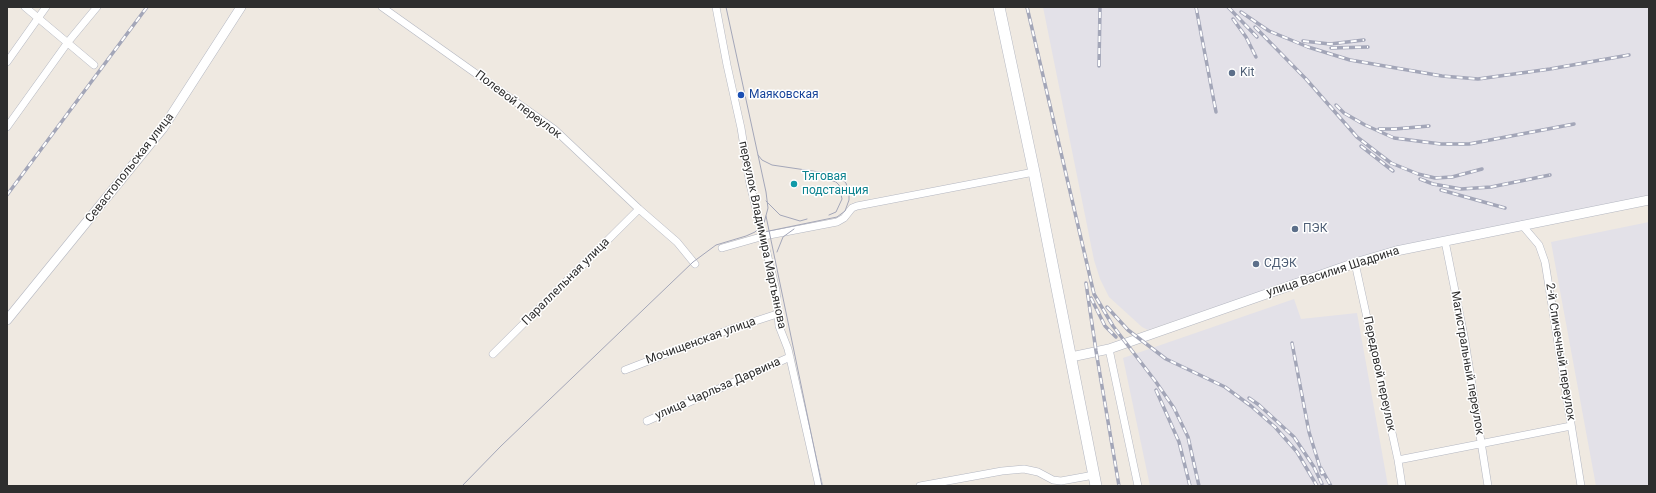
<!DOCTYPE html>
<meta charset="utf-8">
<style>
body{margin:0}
#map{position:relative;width:1656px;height:493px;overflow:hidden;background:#efe9e1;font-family:Roboto,sans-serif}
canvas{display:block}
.frame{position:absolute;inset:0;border:8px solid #2e2e2e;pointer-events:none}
</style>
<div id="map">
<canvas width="1656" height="493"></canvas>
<div class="frame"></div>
</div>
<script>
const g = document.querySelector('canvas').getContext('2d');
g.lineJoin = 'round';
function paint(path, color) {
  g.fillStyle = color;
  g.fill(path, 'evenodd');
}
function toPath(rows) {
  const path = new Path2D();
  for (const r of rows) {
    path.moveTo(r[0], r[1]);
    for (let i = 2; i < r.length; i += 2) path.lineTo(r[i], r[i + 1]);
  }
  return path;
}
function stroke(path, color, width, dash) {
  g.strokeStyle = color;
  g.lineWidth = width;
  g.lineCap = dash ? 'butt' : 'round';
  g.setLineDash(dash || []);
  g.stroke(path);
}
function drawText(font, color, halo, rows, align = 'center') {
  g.font = font + ' Roboto,sans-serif';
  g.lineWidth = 3;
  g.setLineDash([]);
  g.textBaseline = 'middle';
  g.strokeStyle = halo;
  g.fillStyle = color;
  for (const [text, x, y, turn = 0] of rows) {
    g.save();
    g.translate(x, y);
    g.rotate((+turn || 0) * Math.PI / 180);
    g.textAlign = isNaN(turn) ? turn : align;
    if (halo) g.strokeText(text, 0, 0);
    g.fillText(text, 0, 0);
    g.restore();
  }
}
paint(toPath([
 [1043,7,1649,7,1649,196,1357,259,1148,330,1142,327,1109,297,1100,279,1094,260],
 [1649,222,1649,486,1596,486,1551,242],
 [1294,299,1301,319,1357,313,1388,486,1150,486,1123,358]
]), '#e3e1e8');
const minor = toPath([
 [25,7,94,65],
 [382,7,554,129,639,209,677,242,695,264],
 [716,7,727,65,741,128,750,184,776,290,779,326,788,349,819,486],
 [7,62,46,7],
 [7,127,68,42,97,7],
 [1522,225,1539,245,1545,262,1581,486],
 [1445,241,1465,341,1488,486],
 [722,248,764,236,837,222,844,218,852,208,857,206,1034,172],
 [1355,263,1398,460,1402,486],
 [1109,349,1138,486],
 [493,354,639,209],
 [625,370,731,329,777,314],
 [647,421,790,357],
 [1398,460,1571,426],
 [920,486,1002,471,1024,469,1038,472,1053,480,1061,481,1094,475]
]);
const tertiary = toPath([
 [7,320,163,128,241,7],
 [1071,357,1109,349,1355,263,1396,251,1649,200]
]);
const secondary = toPath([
 [999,7,1034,172,1096,486]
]);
stroke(minor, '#b4b7c1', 8);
stroke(tertiary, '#b4b7c1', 10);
stroke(secondary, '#b4b7c1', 12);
stroke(minor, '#fff', 7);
stroke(tertiary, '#fff', 9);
stroke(secondary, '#fff', 11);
stroke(toPath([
 [758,155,762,160,772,165,826,173,839,177,846,183,849,194,849,200,845,211,837,217,764,232],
 [828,179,836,182,839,185,842,199,836,212,829,215],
 [766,201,780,215,800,221,807,219],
 [766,216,822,486],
 [777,252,783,237,794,229],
 [462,486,501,446,693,262,716,245,746,236,755,232,764,223,768,208,766,192,726,7]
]), '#a3a6b8', 1);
const rail = toPath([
 [1027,7,1094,294,1113,326,1156,382,1174,408,1188,437,1199,486],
 [1196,7,1216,112],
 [1228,7,1257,37],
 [1241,12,1269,31,1308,47,1350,60,1442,76,1478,79,1550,69,1629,55],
 [1233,19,1246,37,1256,57],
 [1255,27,1306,79,1357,137,1391,163,1418,174,1435,178,1452,177,1482,169],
 [1303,41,1330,44,1364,40],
 [1331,48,1368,47],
 [1099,66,1100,7],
 [1336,105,1344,113,1365,125,1394,138,1441,144,1469,144,1574,124],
 [1379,129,1395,129,1429,126],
 [1361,146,1393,171],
 [1420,179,1433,184,1461,189,1491,187,1550,175],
 [1441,190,1505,208],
 [7,195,147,7],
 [1086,283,1096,351,1119,486],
 [1091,298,1105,326,1116,337],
 [1107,307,1128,330,1166,359,1225,387,1251,406,1275,427,1297,452,1317,486],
 [1292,343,1309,432,1322,474],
 [1156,390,1179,442,1190,486],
 [1249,398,1259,405,1294,437,1314,467,1322,484],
 [1321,468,1331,486]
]);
stroke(rail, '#a3a6b8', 3.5);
stroke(rail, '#fff', 2, [6]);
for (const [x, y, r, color] of [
 [1232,73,4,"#5c6f8a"],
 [741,95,4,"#1a4fb4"],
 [794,184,4,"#0f9aa8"],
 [1295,229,4,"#5c6f8a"],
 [1256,264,4,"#5c6f8a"]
]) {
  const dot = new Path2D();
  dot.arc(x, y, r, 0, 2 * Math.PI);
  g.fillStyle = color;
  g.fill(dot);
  stroke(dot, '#fff', 1.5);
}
drawText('12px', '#4e5e75', '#fff', [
 ["Kit",1240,73],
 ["ПЭК",1303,229],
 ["СДЭК",1264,264]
], 'left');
drawText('12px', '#164399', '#fff', [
 ["Маяковская",749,95]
], 'left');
drawText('12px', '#2e2e2e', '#fff', [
 ["Полевой переулок",518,105,37],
 ["Севастопольская улица",130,168,-52],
 ["переулок Владимира Мартьянова",762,235,78],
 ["улица Василия Шадрина",1333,272,-18],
 ["Параллельная улица",566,282,-45],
 ["Мочищенская улица",701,341,-20],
 ["2-й Спичечный переулок",1560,352,81],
 ["Магистральный переулок",1467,363,80],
 ["Передовой переулок",1379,374,78],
 ["улица Чарльза Дарвина",718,389,-24]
]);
drawText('12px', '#0d838f', '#fff', [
 ["Тяговая",802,177],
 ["подстанция",802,191]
], 'left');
</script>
